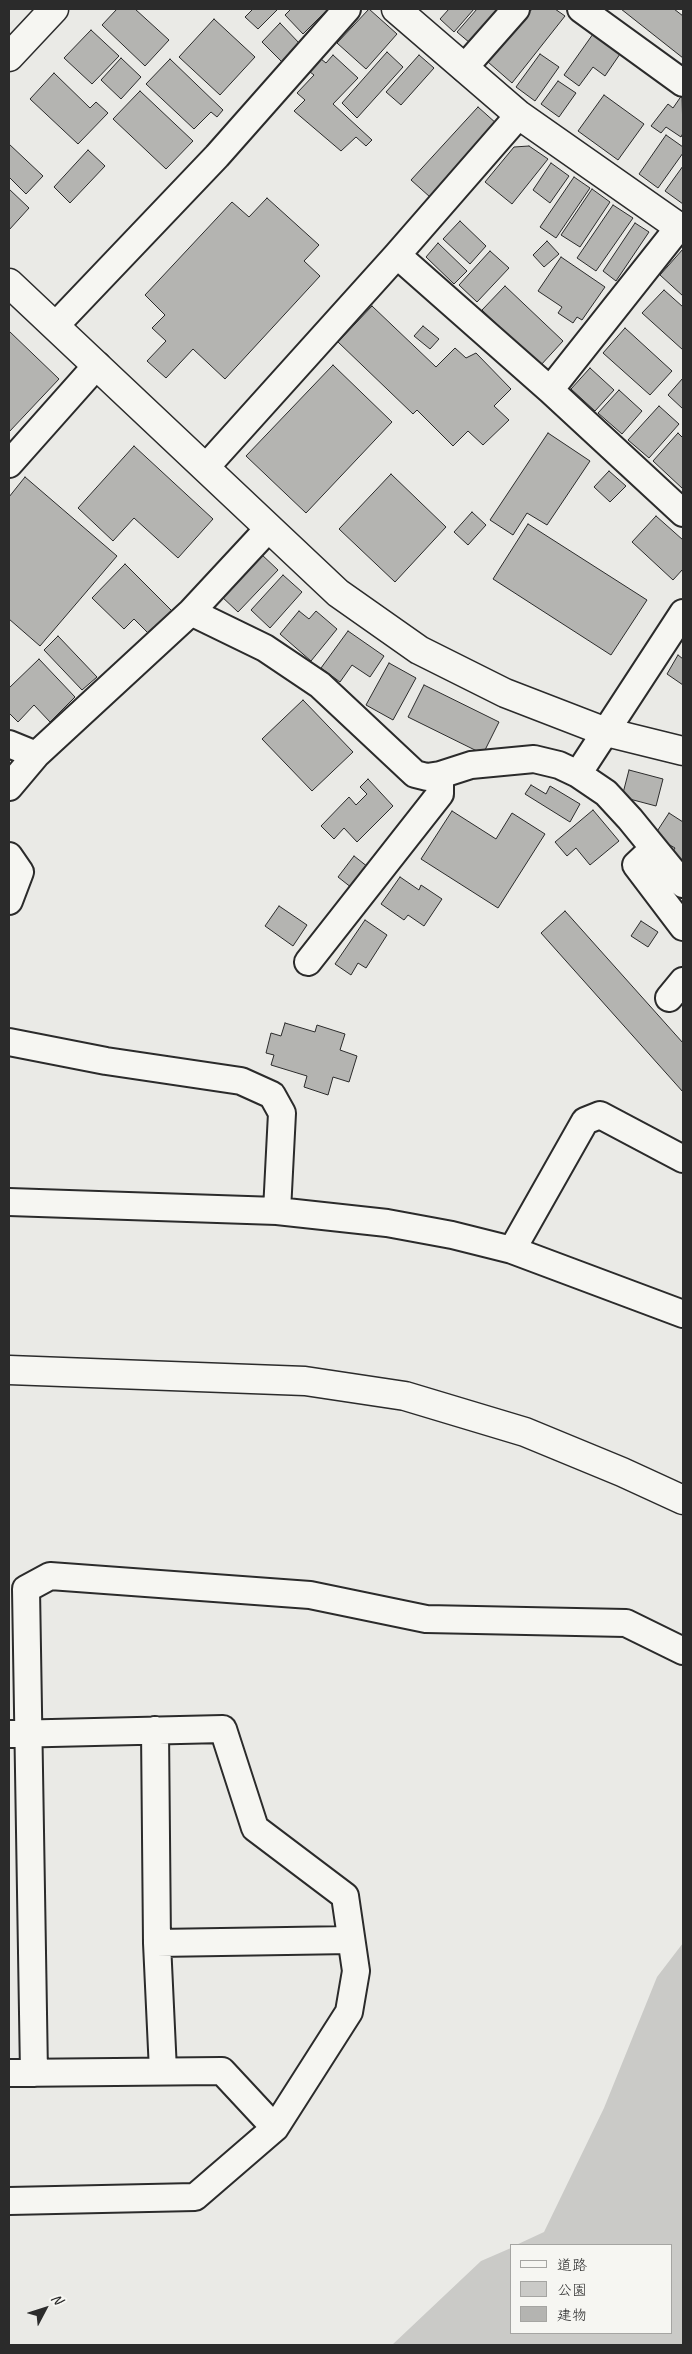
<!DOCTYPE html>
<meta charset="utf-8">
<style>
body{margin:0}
#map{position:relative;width:692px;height:2354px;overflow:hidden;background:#eaeae6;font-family:Caveat,"Klee One",sans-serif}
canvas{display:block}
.frame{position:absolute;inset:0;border:10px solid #2b2b2b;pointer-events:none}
.legend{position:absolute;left:510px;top:2244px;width:162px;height:90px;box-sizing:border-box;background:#f6f6f2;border:1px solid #a5a5a2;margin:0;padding:6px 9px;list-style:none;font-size:15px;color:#2b2b2b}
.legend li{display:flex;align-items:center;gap:10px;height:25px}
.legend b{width:25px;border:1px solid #a5a5a2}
.north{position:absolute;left:20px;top:2284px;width:50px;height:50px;-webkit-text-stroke:4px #f6f6f2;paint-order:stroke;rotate:50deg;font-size:14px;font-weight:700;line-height:20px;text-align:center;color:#2b2b2b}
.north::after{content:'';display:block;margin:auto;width:18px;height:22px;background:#2b2b2b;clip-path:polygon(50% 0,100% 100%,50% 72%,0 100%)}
</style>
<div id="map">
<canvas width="692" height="2354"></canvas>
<div class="frame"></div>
<ul class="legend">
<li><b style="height:6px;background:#f6f6f2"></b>道路</li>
<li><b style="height:14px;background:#cacac7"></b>公園</li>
<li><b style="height:14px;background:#b4b4b1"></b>建物</li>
</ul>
<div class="north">N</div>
</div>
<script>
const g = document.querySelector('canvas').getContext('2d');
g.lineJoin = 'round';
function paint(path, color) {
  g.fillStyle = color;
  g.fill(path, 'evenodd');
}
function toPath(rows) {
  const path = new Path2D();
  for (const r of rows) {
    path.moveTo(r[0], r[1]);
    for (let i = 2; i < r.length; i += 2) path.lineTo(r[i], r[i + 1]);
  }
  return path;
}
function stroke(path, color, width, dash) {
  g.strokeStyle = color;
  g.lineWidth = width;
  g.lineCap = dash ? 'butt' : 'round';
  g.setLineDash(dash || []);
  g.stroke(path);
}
paint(toPath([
 [683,1943,683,2345,392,2345,481,2261,511,2248,511,2333,671,2333,671,2245,516,2245,544,2232,604,2108,657,1977]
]), '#cacac7');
const building = toPath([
 [117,9,135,9,169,40,145,66,102,25,117,9],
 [253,9,278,9,258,29,245,17,253,9],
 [291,9,328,9,303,34,285,15,291,9],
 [369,9,397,34,366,69,337,43,369,9],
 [449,9,474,9,454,32,440,19,449,9],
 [477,9,499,9,470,43,457,32,477,9],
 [533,9,555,9,565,16,512,83,488,62,522,15,533,9],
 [621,9,674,9,683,16,683,58,621,9],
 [214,19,255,57,220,95,179,57,214,19],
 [280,23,300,44,282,62,262,42,280,23],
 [91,30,119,56,92,84,64,58,91,30],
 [593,34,620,54,605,76,593,67,579,86,564,75,593,34],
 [387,52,403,67,357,118,342,103,387,52],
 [540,54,559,67,535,101,516,87,540,54],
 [333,55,358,78,333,104,372,140,366,146,356,137,341,151,294,111,305,100,297,93,314,75,310,72,321,59,326,63,333,55],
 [419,55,434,68,401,105,386,92,419,55],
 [121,58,141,77,121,99,101,80,121,58],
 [170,59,223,110,217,117,211,112,194,129,146,84,170,59],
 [54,73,90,108,96,102,108,113,78,144,30,99,54,73],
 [558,81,576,93,559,117,541,104,558,81],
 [140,91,193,141,166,169,113,119,140,91],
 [604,95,644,124,618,160,578,131,604,95],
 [682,95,683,133,681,137,666,127,661,133,651,126,668,104,673,108,682,95],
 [478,107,497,124,430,197,411,180,478,107],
 [666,135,683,147,683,153,658,188,639,174,666,135],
 [9,144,43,176,26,194,9,177,9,144],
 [529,146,548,159,512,204,485,182,514,147,529,146],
 [88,150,105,166,70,203,54,187,88,150],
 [551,163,569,176,550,203,533,190,551,163],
 [683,166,683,204,665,191,683,166],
 [574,177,590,188,556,238,540,227,574,177],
 [9,189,29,208,9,230,9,189],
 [592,189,610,202,580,247,561,235,592,189],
 [267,198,319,245,304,261,320,276,225,379,193,349,166,378,147,361,166,341,152,328,165,315,145,295,232,202,249,217,267,198],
 [613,205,633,218,596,271,577,258,613,205],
 [460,221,486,246,470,264,443,239,460,221],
 [635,223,649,232,616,281,603,271,635,223],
 [547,241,559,254,544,267,533,255,547,241],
 [438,243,467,271,454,284,426,257,438,243],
 [683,249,683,296,660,275,683,249],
 [490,251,509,268,477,302,459,285,490,251],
 [561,257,605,287,582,320,577,317,573,323,558,313,562,307,538,291,561,257],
 [505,286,563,341,540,366,482,310,505,286],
 [664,290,683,307,683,350,642,313,664,290],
 [372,306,436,367,455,348,466,358,476,353,511,389,494,406,509,420,483,445,468,431,453,446,417,410,413,414,338,342,372,306],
 [423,326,439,339,430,349,414,336,423,326],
 [625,328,672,371,650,395,603,353,625,328],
 [9,331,59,379,9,432,9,331],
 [333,365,392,422,306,513,246,456,333,365],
 [590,368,614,390,595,411,571,389,590,368],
 [683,378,683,409,668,395,683,378],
 [619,390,642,411,622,434,598,413,619,390],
 [659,406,679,424,649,458,628,440,659,406],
 [548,433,590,461,547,525,527,513,513,535,490,520,548,433],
 [678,433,683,438,683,489,653,461,678,433],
 [134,446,213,519,178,558,134,518,113,541,78,508,134,446],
 [609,471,626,486,610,502,594,487,609,471],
 [391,474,446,527,395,582,339,529,391,474],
 [25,477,117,556,40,646,9,619,9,497,25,477],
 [472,512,486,525,468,545,454,532,472,512],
 [656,516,683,540,683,569,673,580,632,542,656,516],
 [528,524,647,600,611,655,493,579,528,524],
 [260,553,278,570,238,612,220,595,260,553],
 [125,564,172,611,149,634,134,619,124,629,92,598,125,564],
 [283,575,302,592,270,628,251,610,283,575],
 [299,611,309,619,316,611,337,629,311,661,280,634,299,611],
 [348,631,384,656,370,677,352,665,340,682,321,668,348,631],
 [58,636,97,677,82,690,44,650,58,636],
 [678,655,683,659,683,685,667,674,678,655],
 [39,659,75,697,50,722,34,705,18,722,9,713,9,688,39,659],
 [389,663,416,678,393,720,366,705,389,663],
 [424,685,499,722,483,754,408,717,424,685],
 [303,700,353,752,312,791,262,739,303,700],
 [629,770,663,779,656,806,622,797,629,770],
 [368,779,393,806,357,842,344,828,334,839,321,826,349,797,356,805,367,794,360,787,368,779],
 [531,785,546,794,550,786,580,804,570,822,525,794,531,785],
 [593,810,619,841,590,865,576,848,567,856,555,842,593,810],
 [452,811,496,839,512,813,545,834,498,908,421,859,452,811],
 [669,813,683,822,683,862,671,854,675,848,654,836,669,813],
 [354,856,368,867,352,888,338,877,354,856],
 [400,877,419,890,421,885,442,899,424,926,408,915,404,920,381,904,400,877],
 [279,906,307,925,293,946,265,926,279,906],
 [565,911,683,1043,683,1092,541,933,565,911],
 [365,920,387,935,366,968,358,963,351,975,335,964,365,920],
 [641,921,658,932,648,947,631,936,641,921],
 [285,1023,315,1032,317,1025,345,1034,340,1050,357,1056,349,1082,333,1077,328,1095,304,1087,307,1076,271,1065,274,1055,266,1053,271,1033,281,1036,285,1023]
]);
paint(building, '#b4b4b1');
stroke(building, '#2b2b2b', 1);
const minor = toPath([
 [581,9,683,83],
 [464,68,516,9],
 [397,255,550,390,683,513],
 [55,326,217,156,347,9],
 [550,390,679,227],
 [9,464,97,365],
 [206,467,397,255,519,115],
 [191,612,265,648,320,685,415,774,427,777,440,775,471,765,534,759,559,765,578,774,606,793,630,819,683,884],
 [9,744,36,755],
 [578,774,683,613],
 [9,787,36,755,191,612,269,528],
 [653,849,636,865,683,927],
 [9,856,20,872,9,901],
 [308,962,440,794,440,775],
 [669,998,683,981],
 [9,1042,106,1061,241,1081,272,1095,282,1113,277,1211],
 [9,1202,277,1211,387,1223,452,1235,512,1250,683,1314],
 [512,1250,585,1121,600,1115,683,1159],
 [155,1730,157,1943,163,2071],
 [9,1734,223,1729,255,1828,345,1896,356,1971,349,2012,275,2128,195,2197,9,2201],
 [157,1943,351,1940],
 [9,2073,222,2071,275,2128],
 [34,2073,26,1589,50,1576,310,1595,426,1619,626,1623,683,1651]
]);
const tertiary = toPath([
 [396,9,519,115,683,230],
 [9,283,338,593,419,650,505,693,606,732,683,751],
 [9,1370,305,1381,405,1396,525,1432,622,1472,683,1500]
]);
const trunk = toPath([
 [9,57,54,9]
]);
stroke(minor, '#2b2b2b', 30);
stroke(tertiary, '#2b2b2b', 31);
stroke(trunk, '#2b2b2b', 31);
stroke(minor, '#f6f6f2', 26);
stroke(tertiary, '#f6f6f2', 28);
stroke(trunk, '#f6f6f2', 28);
</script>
